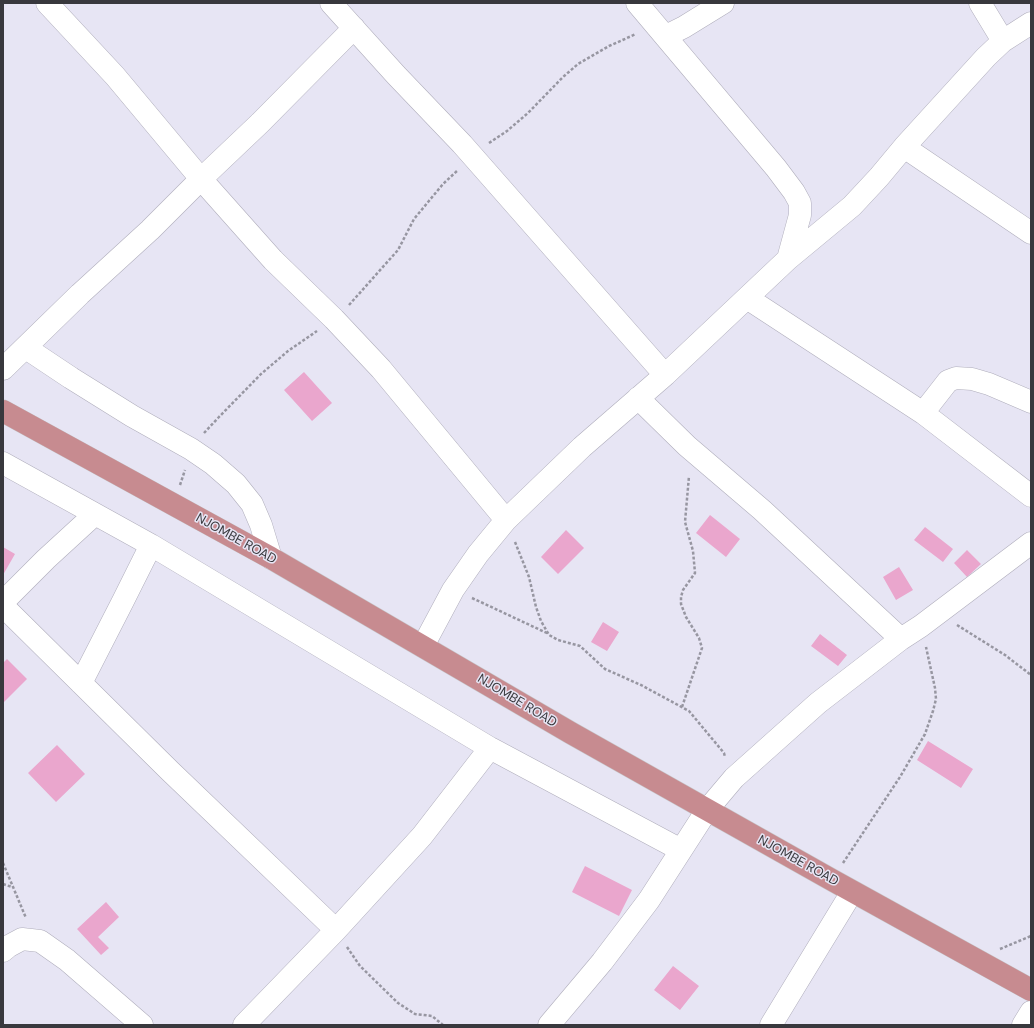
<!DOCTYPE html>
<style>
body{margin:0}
#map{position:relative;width:1034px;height:1028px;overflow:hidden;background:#e7e5f4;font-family:"DM Sans",sans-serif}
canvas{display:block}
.frame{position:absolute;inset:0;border:4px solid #38383d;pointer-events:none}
</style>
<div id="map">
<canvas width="1034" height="1028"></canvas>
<div class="frame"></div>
</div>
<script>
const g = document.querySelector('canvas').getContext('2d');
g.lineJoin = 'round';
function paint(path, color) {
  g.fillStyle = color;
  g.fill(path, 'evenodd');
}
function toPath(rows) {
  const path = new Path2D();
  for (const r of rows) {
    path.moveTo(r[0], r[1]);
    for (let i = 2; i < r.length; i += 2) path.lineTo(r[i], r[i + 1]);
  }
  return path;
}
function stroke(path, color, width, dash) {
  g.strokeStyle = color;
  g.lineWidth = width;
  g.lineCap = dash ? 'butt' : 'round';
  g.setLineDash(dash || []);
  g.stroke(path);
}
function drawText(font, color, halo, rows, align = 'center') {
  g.font = font + ' "DM Sans",sans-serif';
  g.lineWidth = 3;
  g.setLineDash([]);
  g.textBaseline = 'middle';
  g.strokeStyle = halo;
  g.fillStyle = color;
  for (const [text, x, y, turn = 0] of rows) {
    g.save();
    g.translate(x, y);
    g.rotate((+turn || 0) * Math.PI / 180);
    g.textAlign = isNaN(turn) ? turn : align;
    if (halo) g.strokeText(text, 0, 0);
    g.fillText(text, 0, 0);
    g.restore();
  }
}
paint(toPath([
 [304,372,332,403,312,421,284,390],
 [710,515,740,539,726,557,696,533],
 [925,527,953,549,943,562,914,540],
 [566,530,584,548,558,574,541,557],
 [3,547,15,554,3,575],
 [967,550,981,564,967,577,954,563],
 [899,567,913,590,896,600,883,577],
 [603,622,619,632,607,651,591,642],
 [820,634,847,655,838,666,811,646],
 [7,659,27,679,3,703,3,663],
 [928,741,973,769,961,788,917,760],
 [57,745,85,774,56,802,28,773],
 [585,866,632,890,619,916,572,892],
 [106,902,119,917,98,937,109,948,101,955,77,929],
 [673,966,699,986,680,1010,654,990]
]), '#eaa6cd');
const minor = toPath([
 [47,3,115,76,201,179,273,260,334,319,381,369,506,520],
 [331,3,396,75,462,144,665,375],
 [637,3,776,168,794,192,800,203,800,215,788,259],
 [980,3,1003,41],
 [666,36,684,27,723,3],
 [904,147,1031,233],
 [747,298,923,413,1031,496],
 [26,348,71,378,132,416,191,449,213,464,236,484,252,504,261,525,271,558],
 [3,369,80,294,150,230,201,179,260,123,354,28],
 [638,398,687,446,762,510,901,639],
 [923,413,948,381,956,378,972,379,989,384,1031,402],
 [3,463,151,545,490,748,681,850],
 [3,602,46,559,94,515],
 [3,606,170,771,336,930],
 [423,646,453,590,478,554,506,520,582,447,665,375,788,259,852,206,879,177,904,147,986,57,1003,41,1031,23],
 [81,683,123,601,151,545],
 [3,951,9,946,22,939,40,941,67,960,142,1025],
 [244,1025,336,930,422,836,490,748],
 [549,1025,602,962,649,900,707,810,734,778,818,703,901,639,921,626,1031,543],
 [771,1025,852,892],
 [1023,1025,1031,1012]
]);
const trunk = toPath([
 [3,411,271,558,571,733,832,880,1031,990]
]);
stroke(minor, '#afadbb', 23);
stroke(trunk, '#c7c7c9', 23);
stroke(toPath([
 [489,143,507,131,528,113,563,77,578,64,609,46,636,34],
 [349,305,398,250,414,219,443,184,458,170],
 [204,433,218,418,261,374,288,351,317,331],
 [180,485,185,470],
 [515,542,529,577,536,607,541,621,549,635,558,640,580,646,605,669,641,685,689,711,724,753,725,757],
 [472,598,549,634],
 [957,625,1005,655,1031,675],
 [682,707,702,648,699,638,686,617,681,604,681,597,683,590,695,573,693,551,685,522,689,476],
 [3,863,26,918],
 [843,863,900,777,925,734,933,711,936,699,935,688,926,647],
 [3,884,12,887],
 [347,947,360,966,398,1003,415,1014,432,1016,443,1025],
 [1000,949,1031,936]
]), '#9796a1', 2.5, [3, 2]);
stroke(minor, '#fff', 22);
stroke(trunk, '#c78b90', 22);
drawText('13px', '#38383d', '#e7e5f4', [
 ["NJOMBE ROAD",236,539,29],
 ["NJOMBE ROAD",517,701,31],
 ["NJOMBE ROAD",798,861,29]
]);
</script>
